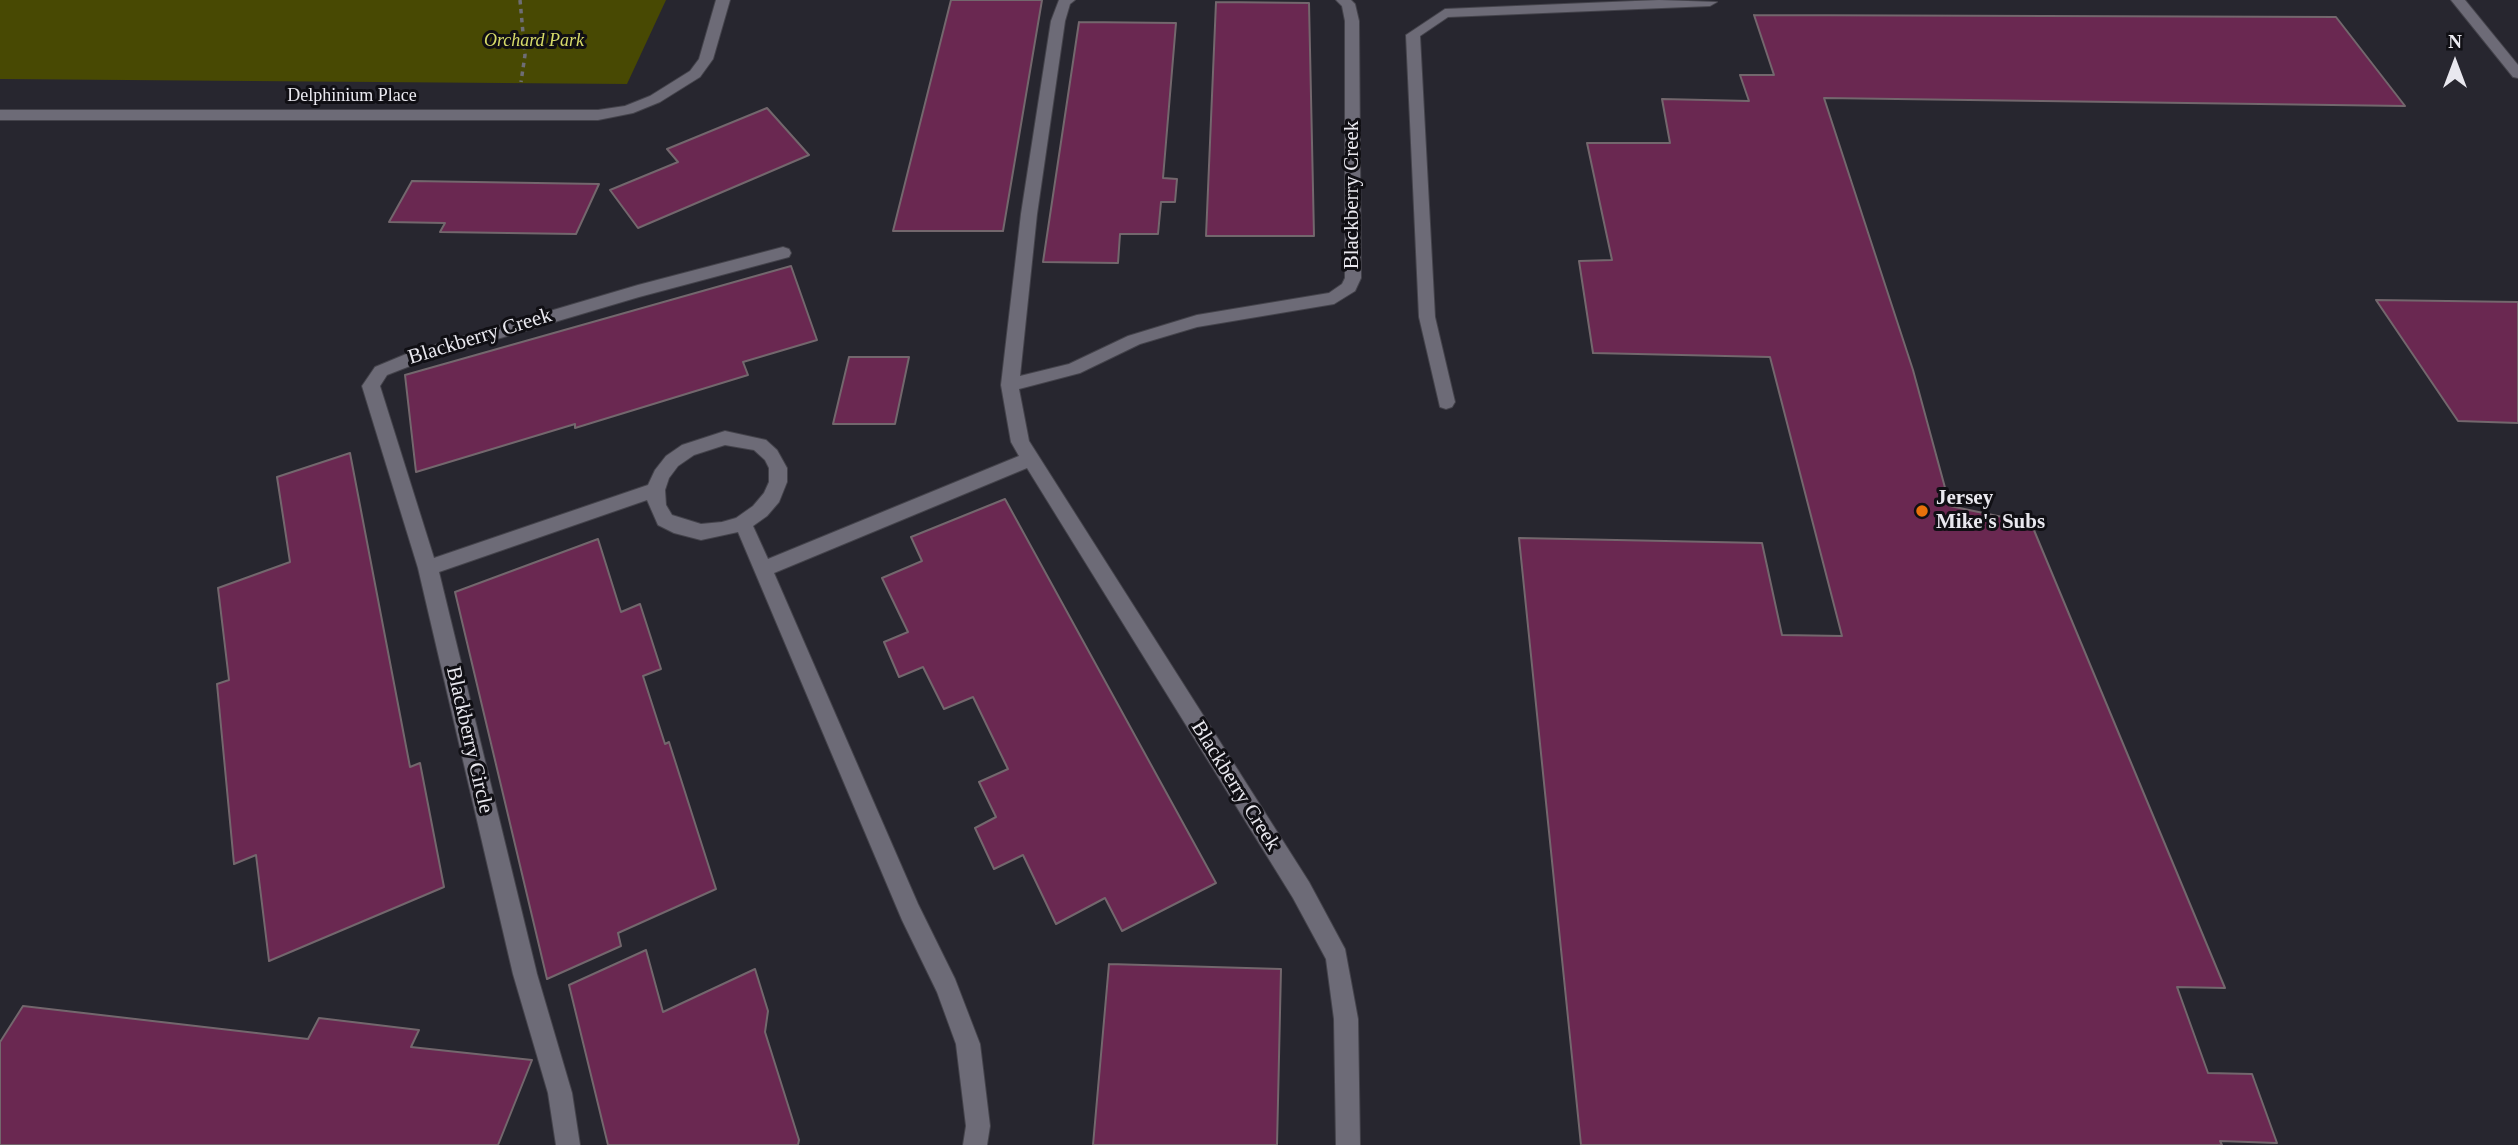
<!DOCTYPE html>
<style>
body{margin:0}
#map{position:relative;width:2518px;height:1145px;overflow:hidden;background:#27262f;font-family:"Times New Roman",serif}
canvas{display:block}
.north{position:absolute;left:2420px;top:28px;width:70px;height:70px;-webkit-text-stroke:5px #100f14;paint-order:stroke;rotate:0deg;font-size:19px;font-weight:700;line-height:28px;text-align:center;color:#e9e8ef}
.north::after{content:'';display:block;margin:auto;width:24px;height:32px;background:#e9e8ef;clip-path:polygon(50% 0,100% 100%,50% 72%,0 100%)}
</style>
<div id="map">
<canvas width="2518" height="1145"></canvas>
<div class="north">N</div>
</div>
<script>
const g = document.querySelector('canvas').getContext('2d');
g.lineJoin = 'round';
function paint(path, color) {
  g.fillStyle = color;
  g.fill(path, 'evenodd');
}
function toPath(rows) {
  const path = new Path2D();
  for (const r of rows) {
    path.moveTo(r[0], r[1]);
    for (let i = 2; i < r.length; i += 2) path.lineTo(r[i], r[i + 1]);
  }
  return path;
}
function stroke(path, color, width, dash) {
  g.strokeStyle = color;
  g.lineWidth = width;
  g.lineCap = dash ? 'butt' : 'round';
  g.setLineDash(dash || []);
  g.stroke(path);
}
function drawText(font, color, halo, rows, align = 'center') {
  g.font = font + ' "Times New Roman",serif';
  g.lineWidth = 6;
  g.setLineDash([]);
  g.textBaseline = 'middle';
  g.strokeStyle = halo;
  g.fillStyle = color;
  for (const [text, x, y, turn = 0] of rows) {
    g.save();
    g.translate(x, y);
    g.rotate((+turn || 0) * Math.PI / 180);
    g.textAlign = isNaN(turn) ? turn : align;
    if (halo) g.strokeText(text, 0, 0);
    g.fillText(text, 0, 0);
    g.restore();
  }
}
paint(toPath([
 [0,0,666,0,627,84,0,79]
]), '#484903');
const building = toPath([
 [951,0,1042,0,1003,231,893,231,951,0],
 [1216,2,1309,3,1314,236,1206,236,1216,2],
 [1754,15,2336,17,2405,106,1824,98,1913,370,1950,506,2031,523,2225,988,2177,987,2208,1073,2252,1074,2277,1143,2220,1141,2222,1145,1581,1145,1519,538,1762,543,1782,635,1842,636,1770,357,1593,353,1579,261,1612,260,1587,143,1670,143,1662,99,1749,101,1740,75,1774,75,1754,15],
 [1079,22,1176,23,1163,178,1177,179,1175,202,1161,202,1158,234,1120,234,1118,263,1043,262,1079,22],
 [767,108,809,155,638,228,610,190,678,162,667,149,767,108],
 [412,181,599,184,576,234,440,232,445,223,389,222,412,181],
 [791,266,817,340,743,362,748,375,575,428,575,424,416,472,405,375,791,266],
 [2376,300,2518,302,2518,423,2458,421,2376,300],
 [849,357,909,357,895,424,833,424,849,357],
 [350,453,410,767,420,763,444,887,269,961,256,855,234,864,217,684,229,680,218,588,290,562,277,477,350,453],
 [1005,499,1216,883,1122,931,1105,898,1056,924,1023,855,994,869,975,828,996,817,979,782,1008,769,973,697,944,709,923,667,899,677,884,642,908,632,882,578,922,561,911,537,1005,499],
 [598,539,621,612,640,604,661,669,643,676,665,744,669,742,716,889,618,933,621,946,547,979,455,592,598,539],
 [646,950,663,1012,755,969,768,1011,765,1032,799,1140,798,1145,608,1145,569,985,646,950],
 [1109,964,1281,969,1277,1145,1093,1145,1109,964],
 [23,1006,308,1039,319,1018,419,1030,411,1047,532,1060,498,1145,0,1145,0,1042,23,1006]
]);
paint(building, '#6a2851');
stroke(building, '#73676d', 2);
const minor = toPath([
 [716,0,730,0,713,59,700,77,660,102,633,113,598,120,0,120,0,110,598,110,625,106,650,96,690,71,699,59,716,0],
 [1059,0,1075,0,1070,4,1065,21,1037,214,1020,376,1069,364,1128,336,1197,315,1329,293,1342,284,1345,278,1345,21,1342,6,1336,0,1351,0,1355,4,1359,21,1361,278,1355,291,1334,304,1197,327,1140,344,1080,373,1019,389,1029,441,1309,882,1345,949,1358,1019,1360,1145,1336,1145,1334,1019,1326,959,1293,898,1027,468,774,573,918,904,955,979,980,1044,990,1126,987,1145,963,1145,966,1126,956,1044,937,992,902,920,738,532,701,540,674,533,658,525,647,500,439,572,537,974,572,1093,580,1145,556,1145,548,1093,513,974,418,568,362,386,375,367,411,352,638,285,783,247,789,249,791,253,789,257,639,297,423,361,387,375,380,386,434,558,648,485,655,470,666,456,682,445,725,431,766,440,777,450,787,468,787,482,779,502,767,516,753,526,768,559,1019,456,1011,442,1001,385,1021,214,1051,21,1059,0],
 [725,445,754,450,765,460,769,468,769,482,764,493,753,506,736,518,722,522,701,524,672,515,666,505,665,490,669,478,678,466,694,455,725,445],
 [1659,0,1717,2,1710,6,1448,17,1420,36,1435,317,1455,402,1452,407,1446,409,1440,407,1419,317,1406,35,1445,9,1659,0],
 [2451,0,2465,0,2518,65,2518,78,2513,77,2451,0]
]);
stroke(minor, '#44434b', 2);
stroke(toPath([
 [520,0,525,55,521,82]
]), '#6e6d75', 3.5, [4.5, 4.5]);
paint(minor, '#6d6b77');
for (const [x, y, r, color] of [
 [1922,511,7,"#e8710a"]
]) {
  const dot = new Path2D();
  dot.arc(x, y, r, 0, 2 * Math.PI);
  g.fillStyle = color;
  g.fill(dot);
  stroke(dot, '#100f14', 2.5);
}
drawText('italic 18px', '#d7db69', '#100f14', [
 ["Orchard Park",534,41]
]);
drawText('18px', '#e9e8ef', '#100f14', [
 ["Delphinium Place",352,96]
]);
drawText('21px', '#e9e8ef', '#100f14', [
 ["Blackberry Creek",1352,195,-90],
 ["Blackberry Creek",480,337,-17],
 ["Blackberry Circle",469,740,77],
 ["Blackberry Creek",1235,786,58]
]);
drawText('bold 21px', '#e9e8ef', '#100f14', [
 ["Jersey",1936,499],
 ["Mike's Subs",1936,523]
], 'left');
</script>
